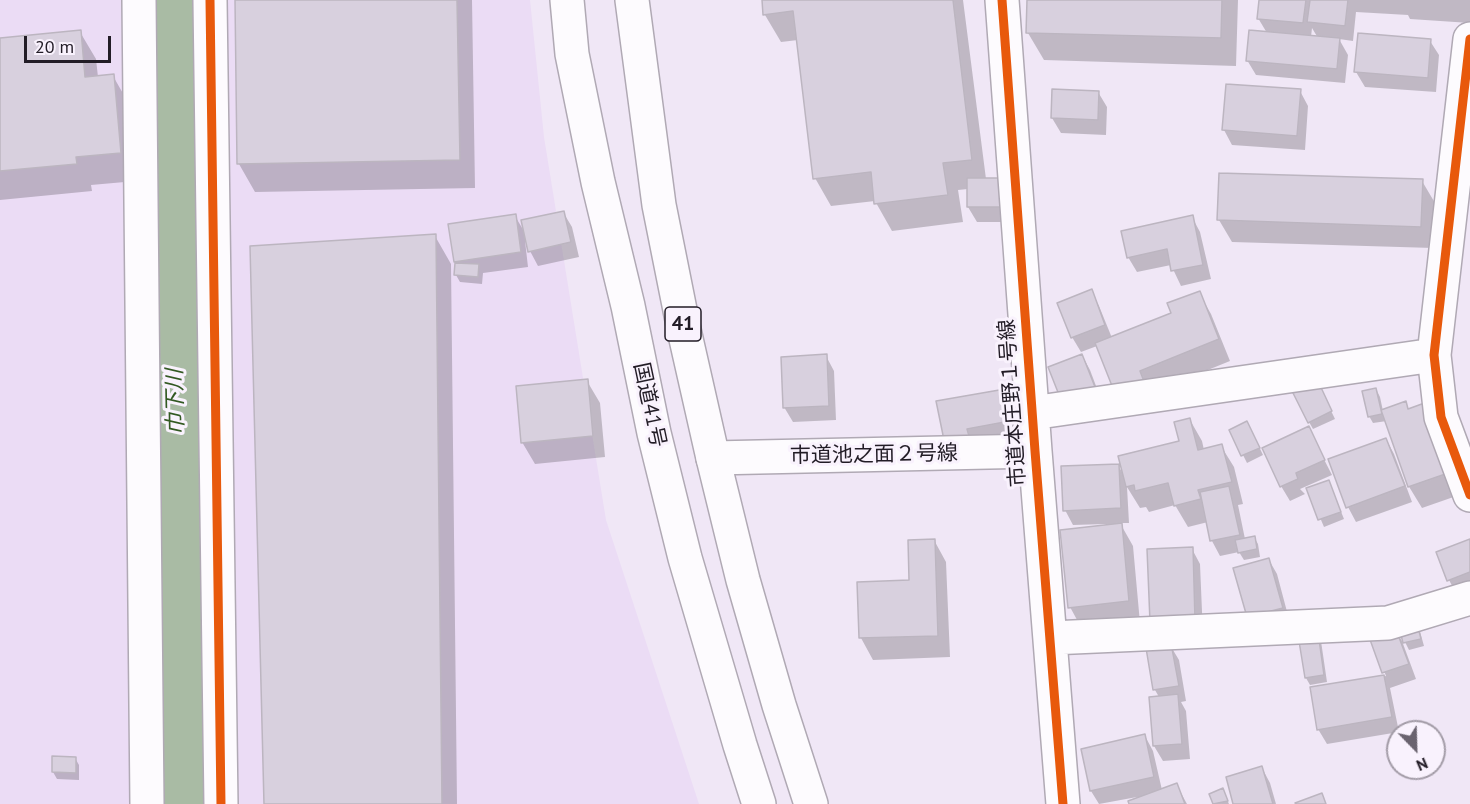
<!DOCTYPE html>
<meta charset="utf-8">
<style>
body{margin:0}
#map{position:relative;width:1470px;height:804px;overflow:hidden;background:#f0e7f6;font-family:"PT Sans",sans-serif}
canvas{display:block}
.north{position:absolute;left:1386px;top:720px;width:60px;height:60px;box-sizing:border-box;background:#f9f2fd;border:2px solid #a39ca7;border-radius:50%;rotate:157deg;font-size:16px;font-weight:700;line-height:24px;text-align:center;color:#221c26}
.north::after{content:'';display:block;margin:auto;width:21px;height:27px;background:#6a636f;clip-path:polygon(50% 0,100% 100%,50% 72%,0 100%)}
.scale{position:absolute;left:24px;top:36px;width:87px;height:27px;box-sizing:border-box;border:3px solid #221c26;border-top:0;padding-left:8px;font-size:18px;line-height:21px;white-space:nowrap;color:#221c26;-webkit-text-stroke:4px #f9f2fd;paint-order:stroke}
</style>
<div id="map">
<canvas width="1470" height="804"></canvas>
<div class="north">N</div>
<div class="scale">20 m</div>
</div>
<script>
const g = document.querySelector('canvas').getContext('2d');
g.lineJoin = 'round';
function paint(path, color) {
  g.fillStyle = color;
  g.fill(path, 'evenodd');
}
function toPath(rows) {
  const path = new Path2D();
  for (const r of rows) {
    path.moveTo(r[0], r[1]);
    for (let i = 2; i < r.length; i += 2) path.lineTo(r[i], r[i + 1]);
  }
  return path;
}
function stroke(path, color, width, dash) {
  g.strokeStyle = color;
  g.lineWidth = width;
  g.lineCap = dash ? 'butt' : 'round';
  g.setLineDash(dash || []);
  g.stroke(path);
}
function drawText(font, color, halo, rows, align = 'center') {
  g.font = font + ' "PT Sans","Noto Sans JP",sans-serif';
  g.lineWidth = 6;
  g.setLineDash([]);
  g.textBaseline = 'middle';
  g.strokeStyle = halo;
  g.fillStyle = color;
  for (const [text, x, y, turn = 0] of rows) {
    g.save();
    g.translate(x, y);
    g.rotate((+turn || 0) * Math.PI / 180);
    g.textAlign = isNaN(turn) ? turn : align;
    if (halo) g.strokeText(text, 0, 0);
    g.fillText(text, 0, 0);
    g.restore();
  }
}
paint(toPath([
 [0,0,530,0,544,137,606,520,699,804,0,804]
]), '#ebdcf5');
paint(toPath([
 [237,0,472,0,475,188,255,192,239,164],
 [763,0,963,0,986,179,1011,222,977,222,968,207,968,189,958,190,963,222,892,231,875,201,831,206,815,178,798,40,781,42,765,15],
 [1029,0,1238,0,1236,66,1044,60,1028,33],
 [1260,0,1470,0,1470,23,1410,19,1408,15,1356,12,1353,41,1339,39,1348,55,1345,83,1256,75,1247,60,1267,33,1258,18],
 [1312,28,1318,38,1311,37],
 [80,32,96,59,98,77,113,76,129,104,136,181,91,185,92,191,0,200,0,40],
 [1430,41,1439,55,1436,92,1365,87,1356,72],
 [1053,90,1098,92,1107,107,1106,135,1061,133,1052,118],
 [1300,91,1308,106,1305,150,1232,145,1224,130],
 [1422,181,1435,203,1433,248,1232,242,1219,220],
 [563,212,572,227,579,257,538,266,530,251,527,241,525,241,528,267,483,273,482,284,460,282,456,275,455,261,515,216,525,233],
 [1192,217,1200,232,1211,279,1181,286,1171,265,1137,272,1128,257],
 [435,236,451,264,457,804,265,804],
 [1091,291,1099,306,1112,338,1173,314,1199,293,1211,314,1230,361,1151,393,1156,406,1129,417,1117,395,1097,346,1081,352,1072,337],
 [1082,355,1090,370,1104,407,1050,368],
 [826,356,834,371,836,420,793,422,784,407],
 [587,381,600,403,605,457,535,464,522,442],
 [1376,389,1380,397,1383,411,1405,403,1465,493,1422,508,1408,485,1387,421,1373,423,1369,416],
 [1321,390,1335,419,1313,429,1309,422],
 [1004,391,1013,406,1018,436,945,440],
 [1190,420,1202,441,1204,450,1221,446,1234,467,1243,504,1238,505,1245,539,1254,537,1258,544,1260,557,1244,560,1239,552,1220,556,1212,541,1208,522,1188,527,1175,505,1149,512,1146,507,1140,508,1127,487,1129,523,1120,523,1133,546,1140,623,1082,629,1070,607,1106,524,1073,525,1065,510,1118,466,1123,473,1181,443],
 [1308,428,1332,475,1300,489,1305,494,1290,501,1281,486],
 [1251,430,1263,455,1247,463,1231,431],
 [1386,439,1394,454,1412,502,1356,522,1348,507,1330,460],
 [1308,489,1332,489,1344,519,1324,527],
 [934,540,946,562,950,657,873,660,861,638,859,583,911,581],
 [1470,541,1470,590,1457,595,1449,580],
 [1192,549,1200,564,1203,635,1149,551],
 [1269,560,1277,574,1290,623,1248,617],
 [1393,626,1402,641,1416,679,1390,688,1399,732,1327,744,1318,729,1312,688,1386,676,1370,635],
 [1419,628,1424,646,1409,650,1405,642],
 [1300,636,1321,641,1327,682,1310,685,1306,678],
 [1170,645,1179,660,1186,701,1181,702,1186,711,1190,759,1163,761,1154,746,1159,697,1155,690,1147,650],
 [1145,736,1153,751,1162,790,1176,784,1187,804,1130,804,1137,799,1137,797,1099,804,1091,791],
 [75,758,79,765,79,780,57,779,53,772],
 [1262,768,1270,783,1276,804,1235,804],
 [1222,789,1229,804,1214,804,1210,795]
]), '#0003');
stroke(toPath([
 [173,0,180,804]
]), '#a9bba4', 52);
const building = toPath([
 [235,0,457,0,460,160,237,164,235,0],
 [762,0,953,0,972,160,943,163,948,195,874,204,871,172,813,179,793,11,763,15,762,0],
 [1027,0,1222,0,1221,38,1026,33,1027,0],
 [1259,0,1306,0,1303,23,1257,19,1259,0],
 [1310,0,1348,0,1345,26,1307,22,1310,0],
 [81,30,85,77,114,74,121,153,76,157,77,164,0,171,0,38,81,30],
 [1249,30,1340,38,1337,69,1246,61,1249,30],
 [1358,33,1431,39,1428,78,1354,72,1358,33],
 [1226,84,1301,89,1297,136,1222,130,1226,84],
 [1052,89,1099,91,1098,120,1051,118,1052,89],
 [1219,173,1423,179,1421,227,1217,220,1219,173],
 [967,178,1004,178,1003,207,967,207,967,178],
 [564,211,571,242,528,252,521,220,564,211],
 [516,214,521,252,454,262,448,224,516,214],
 [1193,215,1203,265,1171,271,1167,249,1127,258,1121,231,1193,215],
 [436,234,442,804,264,804,250,246,436,234],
 [455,263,479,264,478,277,454,275,455,263],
 [1092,289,1105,325,1071,338,1057,303,1092,289],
 [1200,291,1219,339,1140,371,1145,384,1116,396,1095,343,1171,313,1167,303,1200,291],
 [827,354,829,406,783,408,781,357,827,354],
 [1082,354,1097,392,1063,405,1048,367,1082,354],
 [588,379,593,436,521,443,516,386,588,379],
 [1318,381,1332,411,1308,423,1293,393,1318,381],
 [1376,388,1382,414,1368,417,1362,391,1376,388],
 [1005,389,1010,421,967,429,969,436,944,440,936,401,1005,389],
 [1406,401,1408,409,1430,401,1454,471,1408,487,1381,410,1406,401],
 [1190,418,1198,450,1222,444,1232,482,1198,490,1201,499,1174,506,1168,483,1135,491,1134,485,1126,487,1118,456,1179,441,1174,422,1190,418],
 [1247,421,1260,448,1241,456,1229,430,1247,421],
 [1309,426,1325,460,1296,473,1298,479,1280,487,1262,448,1309,426],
 [1386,438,1405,486,1346,508,1328,459,1386,438],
 [1119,464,1121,508,1063,511,1061,466,1119,464],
 [1329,480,1341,512,1318,520,1306,488,1329,480],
 [1229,486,1240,535,1210,541,1200,492,1229,486],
 [1122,523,1129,601,1068,608,1060,530,1122,523],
 [1255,536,1257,549,1238,553,1235,540,1255,536],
 [935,539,938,636,859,638,857,582,909,580,908,540,935,539],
 [1470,539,1470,572,1447,581,1436,552,1470,539],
 [1193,547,1195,620,1150,622,1147,549,1193,547],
 [1269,558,1283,608,1247,617,1233,568,1269,558],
 [1416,619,1421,639,1403,643,1398,623,1416,619],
 [1394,624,1409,664,1382,673,1368,634,1394,624],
 [1318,632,1324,675,1305,678,1298,635,1318,632],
 [1171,643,1179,686,1153,690,1146,648,1171,643],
 [1384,675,1392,717,1317,730,1310,687,1384,675],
 [1178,694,1182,744,1153,746,1149,697,1178,694],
 [1145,734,1154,777,1090,791,1081,749,1145,734],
 [52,756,76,757,76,773,52,772,52,756],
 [1262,766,1273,804,1233,804,1226,777,1262,766],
 [1177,783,1185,804,1129,804,1128,801,1177,783],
 [1223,788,1228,801,1213,804,1209,794,1223,788],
 [1322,793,1326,804,1296,804,1295,803,1322,793]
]);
paint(building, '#d8d0de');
stroke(building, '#bcb5c0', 1.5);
const street = toPath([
 [139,0,147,804],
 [210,0,221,804],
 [1002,0,1035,451,1063,804],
 [1470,39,1434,355,1441,417,1470,495],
 [1032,413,1434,355],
 [713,458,1035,451],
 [1051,638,1388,623,1470,598]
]);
const highway = toPath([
 [567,0,572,54,598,182,628,306,654,433,685,558,740,745,759,804],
 [632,0,659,205,684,330,713,458,743,580,779,705,811,804]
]);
stroke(street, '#b0a9b4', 36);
stroke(highway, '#b0a9b4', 36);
stroke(street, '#fdfbfe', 33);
stroke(highway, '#fdfbfe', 33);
stroke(toPath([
 [210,0,221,804],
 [1002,0,1035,451,1063,804],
 [1470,39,1434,355,1441,417,1470,495]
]), '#e8590c', 9);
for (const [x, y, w] of [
 [683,324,36]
]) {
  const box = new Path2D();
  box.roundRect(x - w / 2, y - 17, w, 34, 4.5);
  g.fillStyle = '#f9f2fd';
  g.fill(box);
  stroke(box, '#221c26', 1.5);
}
drawText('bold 20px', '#221c26', null, [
 ["41",683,324]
]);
drawText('21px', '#221c26', '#f9f2fd', [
 ["市道本庄野１号線",1013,403,-94],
 ["国道41号",649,405,78],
 ["市道池之面２号線",874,455,-1]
]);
drawText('italic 22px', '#325922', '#f9f2fd', [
 ["巾下川",176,402,-91]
]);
</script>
